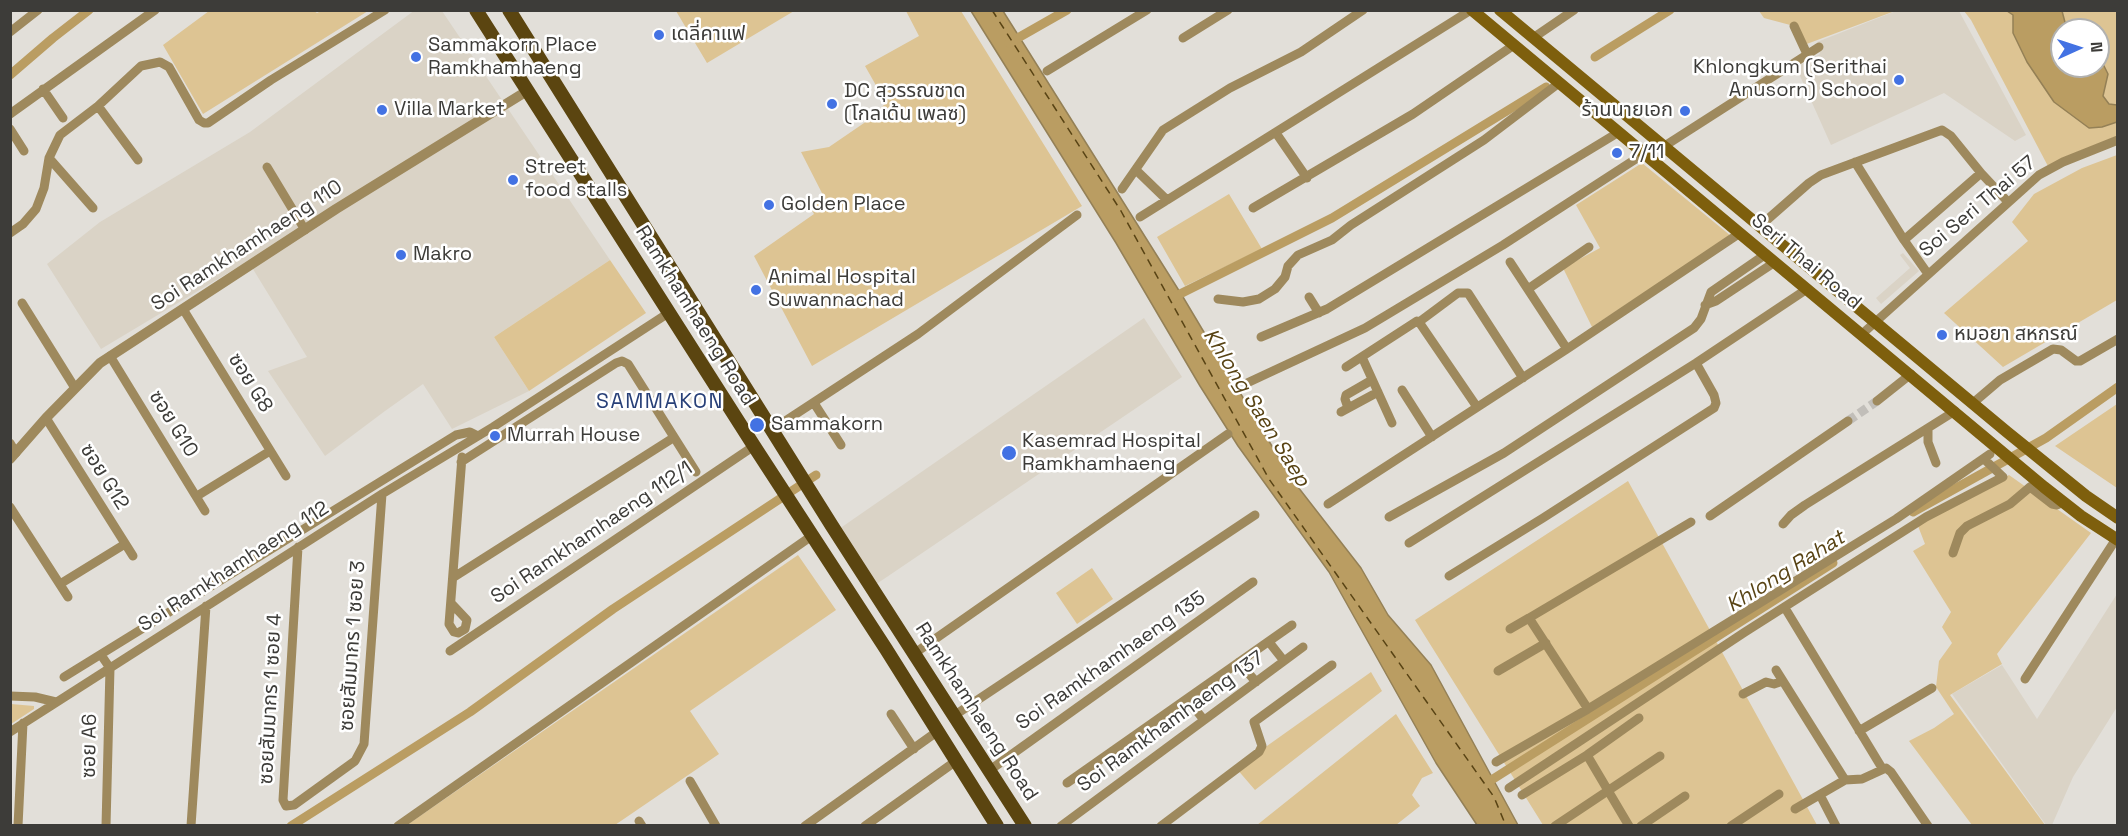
<!DOCTYPE html>
<meta charset="utf-8">
<style>
body{margin:0}
#map{position:relative;width:2128px;height:836px;overflow:hidden;background:#e2dfd9;font-family:"Space Grotesk",sans-serif}
canvas{display:block}
.frame{position:absolute;inset:0;border:12px solid #3d3c39;pointer-events:none}
.north{position:absolute;left:2050px;top:18px;width:60px;height:60px;box-sizing:border-box;background:#fff;border:2px solid #b1b1b0;border-radius:50%;rotate:87deg;font-size:16px;font-weight:700;line-height:24px;text-align:center;color:#3d3c39}
.north::after{content:'';display:block;margin:auto;width:21px;height:27px;background:#4372e3;clip-path:polygon(50% 0,100% 100%,50% 72%,0 100%)}
</style>
<div id="map">
<canvas width="2128" height="836"></canvas>
<div class="frame"></div>
<div class="north">N</div>
</div>
<script>
const g = document.querySelector('canvas').getContext('2d');
g.lineJoin = 'round';
function paint(path, color) {
  g.fillStyle = color;
  g.fill(path, 'evenodd');
}
function toPath(rows) {
  const path = new Path2D();
  for (const r of rows) {
    path.moveTo(r[0], r[1]);
    for (let i = 2; i < r.length; i += 2) path.lineTo(r[i], r[i + 1]);
  }
  return path;
}
function stroke(path, color, width, dash) {
  g.strokeStyle = color;
  g.lineWidth = width;
  g.lineCap = dash ? 'butt' : 'round';
  g.setLineDash(dash || []);
  g.stroke(path);
}
function drawText(font, color, halo, rows, align = 'center') {
  g.font = font + ' "Space Grotesk","Noto Sans Thai",sans-serif';
  g.lineWidth = 5;
  g.setLineDash([]);
  g.textBaseline = 'middle';
  g.strokeStyle = halo;
  g.fillStyle = color;
  for (const [text, x, y, turn = 0] of rows) {
    g.save();
    g.translate(x, y);
    g.rotate((+turn || 0) * Math.PI / 180);
    g.textAlign = isNaN(turn) ? turn : align;
    if (halo) g.strokeText(text, 0, 0);
    g.fillText(text, 0, 0);
    g.restore();
  }
}
paint(toPath([
 [415,10,442,11,610,260,494,337,529,391,452,429,423,384,385,411,325,456,268,371,307,357,248,261,101,349,47,264,100,222,250,132],
 [1896,11,1959,11,2026,135,2015,141,1944,93,1831,145,1796,67,1820,54,1817,42],
 [1903,253,1919,271,1881,304,1876,298,1910,268,1900,255],
 [1144,318,1182,377,875,585,839,529],
 [2117,594,2117,707,2073,777,2052,825,2046,825,1952,694,2002,665,2037,719]
]), '#dad3c6');
paint(toPath([
 [314,11,317,13,321,11,368,11,203,114,163,45,209,11],
 [676,11,794,11,707,63],
 [906,11,961,11,1082,206,812,366,754,256,814,214,810,207,824,197,801,152,829,147,867,121,886,103,865,66,919,36],
 [1759,11,1895,11,1804,45,1794,26,1764,18],
 [1964,11,2117,11,2117,145,2050,170,1971,20],
 [2062,30,2098,30,2098,66,2062,66],
 [2117,155,2117,300,2003,367,1944,313,2028,241,2012,222,2034,194,2082,168],
 [1642,163,1731,236,1592,327,1563,268,1600,248,1576,205],
 [1229,194,1262,249,1185,286,1157,237],
 [610,260,646,313,529,391,494,337],
 [2117,404,2117,488,2055,446],
 [2009,475,2091,533,1997,654,2002,664,1950,695,2045,825,1972,825,1909,741,1934,728,1954,714,1936,687,1939,661,1952,643,1942,627,1951,612,1913,551,1925,544,1918,526,1950,505],
 [1628,481,1817,825,1543,825,1415,620],
 [798,555,836,610,690,711,719,754,615,825,407,825],
 [1092,568,1113,599,1077,624,1056,593],
 [1371,672,1382,691,1255,790,1236,768],
 [11,704,34,706,34,709,11,724],
 [1396,714,1433,773,1422,778,1412,795,1420,806,1396,825,1257,825]
]), '#ddc493');
const water = toPath([
 [971,11,1003,11,1183,297,1291,478,1361,568,1388,615,1431,665,1518,825,1477,825,1436,763,1329,572,1238,446,1200,386,1116,243,971,11],
 [2007,11,2062,11,2066,26,2071,30,2062,30,2062,66,2098,66,2098,57,2101,60,2108,74,2103,96,2109,104,2117,105,2117,122,2102,127,2089,128,2054,102,2027,62,2013,33,2013,15,2007,11]
]);
paint(water, '#ba9d62');
stroke(water, '#948056', 1.5);
stroke(toPath([
 [1009,43,1067,10],
 [1595,57,1670,10],
 [10,75,53,38,89,10],
 [1172,298,1332,218,1546,87],
 [1913,512,2046,438,2118,387],
 [1482,786,1833,563],
 [291,826,470,712,613,609,816,475]
]), '#ba9d62', 9);
stroke(toPath([
 [992,10,1121,211,1269,479,1494,797,1506,826]
]), '#584314', 1.5, [8, 6]);
stroke(toPath([
 [1848,421,1877,401]
]), '#c1beb9', 9, [9, 4.5]);
stroke(toPath([
 [1794,26,1807,54],
 [10,32,38,10],
 [1183,38,1228,10],
 [1533,38,1574,10],
 [1047,71,1147,10],
 [43,89,63,118],
 [98,106,138,160],
 [10,114,155,10],
 [10,129,24,151],
 [1276,133,1307,178],
 [1663,147,1819,47],
 [49,158,93,208],
 [1855,162,1904,240,1928,274],
 [267,167,305,230],
 [1136,170,1167,200],
 [1122,189,1163,130,1230,88,1301,52,1363,10],
 [1253,208,1413,114,1514,45],
 [1140,217,1471,10],
 [1760,226,1809,183,1821,175,1942,130,1951,136,1981,173,2008,202],
 [10,233,23,224,36,209,44,188,49,158,60,135,98,106,141,66,160,62,169,67,199,120,204,123,208,123,271,80,385,10],
 [1904,240,1981,173],
 [1510,262,1567,349],
 [1528,289,1589,247],
 [1309,297,1319,313],
 [1218,299,1243,302,1259,299,1275,289,1285,277,1288,266,1298,255,1332,240,1351,225,1484,140,1559,83],
 [22,303,75,388],
 [1705,305,1716,301,1775,262],
 [183,309,286,476],
 [1419,322,1458,293,1468,293,1523,378],
 [1862,334,2039,175,2063,162,2118,140],
 [1261,337,1327,309,1619,132],
 [110,356,205,511],
 [1362,357,1392,423],
 [1346,367,1417,321,1419,322,1477,407],
 [1247,383,1365,328,1503,245,1645,153],
 [1402,390,1432,437],
 [1877,401,1911,374],
 [814,403,841,445],
 [1973,403,2000,380,2053,349,2061,350,2076,361,2080,361,2118,339],
 [1348,408,1345,399,1346,395,1372,380],
 [1341,412,1378,392],
 [46,418,133,556],
 [773,429,918,334,1077,215],
 [1928,429,1928,442,1936,463],
 [10,443,16,453],
 [461,462,616,363,622,361,628,364,696,472],
 [197,496,270,451],
 [1328,504,1567,349,1740,233],
 [10,507,68,597],
 [1710,516,1848,421],
 [1389,517,1504,453,1694,328,1701,319,1711,292,1766,254],
 [1783,524,1791,515,1805,505,1955,411],
 [1409,543,1696,363,1807,289],
 [298,547,283,800,286,806,294,805,355,761,364,744,382,494],
 [1953,553,1960,533,1967,526,2010,504,2030,487,2052,504,2057,505,2063,502],
 [1449,576,1543,518,1714,408,1716,403,1714,395,1696,363],
 [454,577,673,438],
 [60,584,125,544],
 [451,603,467,620,465,629,458,633,454,632,449,624,462,457],
 [1785,608,1882,768],
 [1510,629,1529,618],
 [1269,642,1284,661],
 [450,651,754,446],
 [915,653,1228,434],
 [101,655,110,668,106,826],
 [1239,662,1256,682],
 [1776,670,1845,780],
 [1498,671,1546,643],
 [64,677,456,435,470,432,478,436],
 [2025,679,2116,539],
 [1743,694,1766,682,1774,684,1783,681],
 [10,696,35,697,56,702],
 [1187,699,1204,720],
 [1588,709,1529,618,1691,522],
 [891,714,914,749],
 [955,715,1255,515],
 [1859,731,1932,688],
 [10,732,382,494,493,427,670,312],
 [1587,755,1629,826],
 [1496,762,1588,709,1896,519,1990,454],
 [990,770,1253,582],
 [690,781,716,826],
 [1067,783,1292,625],
 [1509,788,1745,632,1926,517,2003,477,1984,459],
 [1522,795,1587,755,1639,718],
 [1820,795,1836,826],
 [1795,809,1845,780,1862,779,1886,768,1891,772,1928,826],
 [639,821,642,826],
 [18,826,23,723],
 [191,826,206,606],
 [398,826,813,535],
 [805,826,938,731],
 [865,826,956,761],
 [1061,826,1303,647],
 [1161,826,1259,752,1262,746,1254,722,1332,665],
 [1555,826,1660,756],
 [1641,826,1685,796],
 [1731,826,1779,794]
]), '#9e895d', 9);
stroke(toPath([
 [10,459,46,418,100,363,336,209,527,91]
]), '#9e895d', 10);
stroke(toPath([
 [1472,10,2044,487,2081,516,2118,540],
 [1500,10,2007,432,2086,496,2118,518]
]), '#7e5f0d', 12);
stroke(toPath([
 [476,10,754,446,886,649,997,826],
 [509,10,832,526,1025,826]
]), '#5b4510', 14);
for (const [x, y, r, color] of [
 [659,35,6,"#4372e3"],
 [416,57,6,"#4372e3"],
 [1899,80,6,"#4372e3"],
 [832,104,6,"#4372e3"],
 [382,110,6,"#4372e3"],
 [1685,111,6,"#4372e3"],
 [1617,153,6,"#4372e3"],
 [513,180,6,"#4372e3"],
 [769,205,6,"#4372e3"],
 [401,255,6,"#4372e3"],
 [756,290,6,"#4372e3"],
 [1942,335,6,"#4372e3"],
 [757,425,8,"#4372e3"],
 [495,436,6,"#4372e3"],
 [1009,453,8,"#4372e3"]
]) {
  const dot = new Path2D();
  dot.arc(x, y, r, 0, 2 * Math.PI);
  g.fillStyle = color;
  g.fill(dot);
  stroke(dot, '#fff', 2);
}
drawText('20px', '#3d3c39', '#fff', [
 ["เดลี่คาแฟ",671,35],
 ["Sammakorn Place",428,46],
 ["Ramkhamhaeng",428,69],
 ["Khlongkum (Serithai",1887,68,"right"],
 ["Anusorn) School",1887,91,"right"],
 ["DC สุวรรณชาด",844,92],
 ["(โกลเด้น เพลซ)",844,115],
 ["Villa Market",394,110],
 ["ร้านนายเอก",1673,111,"right"],
 ["7/11",1629,153],
 ["Street",525,168],
 ["food stalls",525,191],
 ["Golden Place",781,205],
 ["Makro",413,255],
 ["Animal Hospital",768,278],
 ["Suwannachad",768,301],
 ["หมอยา สหกรณ์",1954,335],
 ["Sammakorn",771,425],
 ["Murrah House",507,436],
 ["Kasemrad Hospital",1022,442],
 ["Ramkhamhaeng",1022,465]
], 'left');
drawText('20px', '#3d3c39', '#fff', [
 ["Soi Seri Thai 57",1978,207,-40],
 ["Soi Ramkhamhaeng 110",247,246,-33],
 ["Seri Thai Road",1806,262,40],
 ["Ramkhamhaeng Road",695,316,58],
 ["ซอย G8",250,383,58],
 ["ซอย G10",173,424,58],
 ["ซอย G12",104,477,58],
 ["Soi Ramkhamhaeng 112/1",592,533,-34],
 ["Soi Ramkhamhaeng 112",234,567,-33],
 ["ซอยสัมมากร 1 ซอย 3",353,646,-86],
 ["Soi Ramkhamhaeng 135",1111,661,-35],
 ["ซอยสัมมากร 1 ซอย 4",271,699,-87],
 ["Ramkhamhaeng Road",976,712,57],
 ["Soi Ramkhamhaeng 137",1171,722,-36],
 ["ซอย A6",90,746,-89]
]);
g.letterSpacing = '1.5px';
drawText('21px', '#284078', '#fff', [
 ["SAMMAKON",660,402]
]);
g.letterSpacing = '0px';
drawText('italic 21px', '#584314', '#fff', [
 ["Khlong Saen Saep",1256,408,58],
 ["Khlong Rahat",1786,572,-32]
]);
</script>
